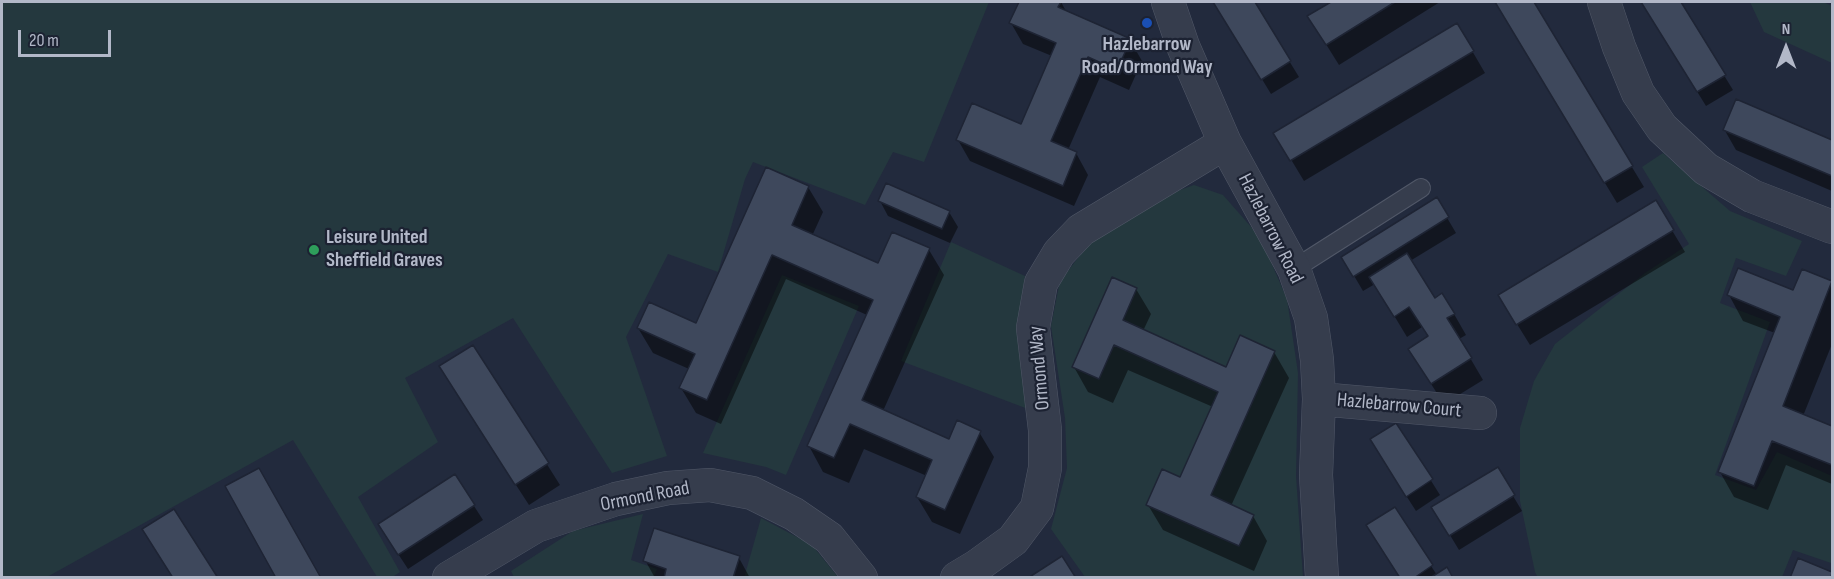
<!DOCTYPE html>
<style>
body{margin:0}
#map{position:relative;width:1834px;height:579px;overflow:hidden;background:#222a3d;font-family:"Sofia Sans Condensed",sans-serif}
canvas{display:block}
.frame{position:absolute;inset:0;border:3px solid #b2b8c8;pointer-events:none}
.north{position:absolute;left:1756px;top:18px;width:60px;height:60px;-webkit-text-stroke:4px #1c2232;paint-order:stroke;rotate:0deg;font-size:16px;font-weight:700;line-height:24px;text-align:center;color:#b2b8c8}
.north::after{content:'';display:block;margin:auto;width:21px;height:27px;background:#b2b8c8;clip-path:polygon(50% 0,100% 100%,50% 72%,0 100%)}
.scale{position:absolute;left:18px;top:30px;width:93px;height:27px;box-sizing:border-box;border:3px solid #b2b8c8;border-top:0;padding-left:8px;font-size:18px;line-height:21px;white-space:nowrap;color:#b2b8c8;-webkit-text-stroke:4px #1c2232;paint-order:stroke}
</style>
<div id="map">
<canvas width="1834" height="579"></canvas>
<div class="frame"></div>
<div class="north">N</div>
<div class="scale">20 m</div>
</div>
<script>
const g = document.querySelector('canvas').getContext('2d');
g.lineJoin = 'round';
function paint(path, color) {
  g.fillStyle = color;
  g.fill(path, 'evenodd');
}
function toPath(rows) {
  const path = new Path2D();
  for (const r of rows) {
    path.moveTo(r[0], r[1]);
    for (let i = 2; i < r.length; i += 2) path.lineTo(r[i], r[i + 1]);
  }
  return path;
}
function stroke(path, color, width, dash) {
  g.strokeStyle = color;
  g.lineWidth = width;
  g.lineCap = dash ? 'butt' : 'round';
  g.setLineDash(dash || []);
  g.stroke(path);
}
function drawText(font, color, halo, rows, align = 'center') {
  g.font = font + ' "Sofia Sans Condensed",sans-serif';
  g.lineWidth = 4.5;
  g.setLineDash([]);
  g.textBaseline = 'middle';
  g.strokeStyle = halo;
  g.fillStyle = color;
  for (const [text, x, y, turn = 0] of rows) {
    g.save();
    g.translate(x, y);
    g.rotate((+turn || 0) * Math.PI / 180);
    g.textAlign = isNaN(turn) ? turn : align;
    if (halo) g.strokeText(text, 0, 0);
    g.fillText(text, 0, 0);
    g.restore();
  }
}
paint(toPath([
 [2,2,989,2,924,162,893,152,865,205,753,162,745,179,718,272,668,254,626,337,667,456,612,473,513,318,405,378,438,442,358,497,400,572,391,578,377,577,293,440,47,577,2,577],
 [1750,2,1823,2,1832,6,1832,63,1764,32],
 [1663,153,1730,211,1802,241,1786,276,1736,258,1720,303,1770,322,1715,475,1756,490,1777,452,1832,476,1832,558,1831,563,1793,550,1782,577,1538,578,1535,572,1520,501,1520,428,1534,381,1555,344,1645,273,1689,244,1642,167],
 [1194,185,1223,195,1260,237,1287,299,1298,373,1296,476,1303,577,1085,577,1051,529,1067,468,1065,418,1051,326,1060,281,1092,240,1160,197],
 [951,242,1025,276,1021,306,1028,409,901,361],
 [782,275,859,306,786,475,766,467,703,453],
 [643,514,631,560,657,569,654,577,514,577,511,571,573,531],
 [761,518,812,545,838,577,744,578]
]), '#24383e');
paint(toPath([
 [1020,2,1061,2,1067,13,1130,40,1142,61,1129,90,1100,77,1068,150,1076,153,1088,175,1074,206,970,161,958,140,1022,126,1052,56,1023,44,1011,23],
 [1215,2,1253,2,1299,77,1271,94],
 [1333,2,1440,2,1339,65,1309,17],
 [1496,2,1532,2,1644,187,1617,203],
 [1642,2,1679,2,1733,90,1706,106],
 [1457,25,1485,73,1304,181,1275,133],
 [1737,101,1832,141,1832,191,1736,150,1724,129],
 [808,187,823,212,812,236,879,265,929,250,944,275,883,411,950,441,979,432,994,457,960,534,932,522,917,497,927,476,864,449,849,483,823,472,809,446,867,315,786,279,721,424,696,413,681,388,689,369,653,353,638,328,697,325],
 [1436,199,1456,233,1410,261,1435,300,1454,314,1466,335,1459,339,1483,380,1444,404,1422,370,1429,337,1422,327,1407,337,1375,284,1363,291,1343,257],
 [880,201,949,212,958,227,950,243,888,216],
 [1655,202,1685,252,1530,345,1512,316],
 [1803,271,1832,283,1832,344,1803,416,1832,428,1832,484,1786,465,1768,510,1734,497,1720,472,1775,333,1743,321,1729,295,1794,292],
 [1136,289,1151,314,1143,331,1227,369,1274,352,1289,378,1231,506,1253,516,1267,541,1254,571,1163,530,1148,505,1181,479,1213,407,1128,370,1113,403,1088,392,1074,367],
 [473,347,560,485,529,505,453,388],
 [1396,425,1440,495,1416,511,1380,455],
 [1497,469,1522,511,1459,550,1433,507],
 [474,506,483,520,408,569,389,540],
 [739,558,750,578,655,578,645,560],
 [1431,566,1437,575,1452,578,1400,578]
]), '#0007');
const building = toPath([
 [1019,2,1061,2,1058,7,1131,39,1117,70,1088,57,1051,141,1077,152,1063,186,956,140,972,103,1021,124,1056,43,1009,23,1019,2],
 [1213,2,1255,2,1291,61,1261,80,1213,2],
 [1331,2,1395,2,1326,45,1307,16,1331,2],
 [1495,2,1534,2,1633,166,1604,183,1495,2],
 [1641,2,1681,2,1726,75,1697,92,1641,2],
 [1457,23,1474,51,1290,161,1273,133,1457,23],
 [1736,99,1832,140,1832,176,1723,130,1736,99],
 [766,167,809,186,792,225,878,263,892,232,930,248,862,400,949,439,957,420,981,431,945,510,916,497,932,460,850,424,834,458,807,446,873,300,772,255,707,400,679,388,695,354,637,328,649,302,696,323,766,167],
 [886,183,950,211,942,229,878,201,886,183],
 [1437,197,1449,217,1353,277,1341,257,1437,197],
 [1656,200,1674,230,1516,325,1498,295,1656,200],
 [1407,253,1435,298,1442,293,1455,314,1447,318,1472,358,1431,384,1408,349,1428,336,1409,307,1394,317,1369,277,1407,253],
 [1738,268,1793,290,1802,269,1832,281,1783,406,1832,426,1832,465,1772,441,1754,486,1718,472,1780,317,1727,295,1738,268],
 [1112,277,1137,288,1123,320,1226,367,1240,335,1275,351,1211,495,1254,515,1239,546,1146,505,1162,469,1180,477,1218,392,1114,345,1099,379,1072,367,1112,277],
 [473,345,549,463,515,485,439,366,473,345],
 [1396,423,1433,479,1406,497,1370,439,1396,423],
 [1498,467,1515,495,1449,536,1431,507,1498,467],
 [259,468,321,578,276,578,225,486,259,468],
 [455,474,475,505,398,555,378,524,455,474],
 [1395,507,1433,565,1414,578,1400,578,1366,525,1395,507],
 [174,509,218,578,173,578,142,529,174,509],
 [654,528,740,556,733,578,664,578,666,569,643,561,654,528],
 [1062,556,1076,578,1032,578,1031,576,1062,556],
 [1798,558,1832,572,1831,578,1790,578,1798,558],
 [1447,567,1453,578,1430,578,1447,567]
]);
paint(building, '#3e485c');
stroke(building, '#1e2434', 1.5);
const service = toPath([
 [1294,269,1421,188]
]);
const minor = toPath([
 [1168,2,1183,46,1225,143,1294,269,1311,318,1317,360,1319,399,1316,475,1322,578],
 [1604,2,1619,47,1638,93,1662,128,1706,169,1752,196,1832,227],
 [1319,399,1480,413],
 [449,578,536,526,616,499,668,488,710,485,752,493,794,514,829,538,861,578],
 [957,578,977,566,1013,540,1037,508,1045,468,1045,430,1033,328,1041,283,1059,253,1081,230,1225,143]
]);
stroke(service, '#515868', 20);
stroke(minor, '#515868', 34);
stroke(service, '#363d4d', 18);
stroke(minor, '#363d4d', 33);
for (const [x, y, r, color] of [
 [1147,23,6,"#1a4fb4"],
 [314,250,6,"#2e9e5b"]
]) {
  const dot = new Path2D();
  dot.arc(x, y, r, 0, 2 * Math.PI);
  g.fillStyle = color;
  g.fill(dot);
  stroke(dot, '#1c2232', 2);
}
drawText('bold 20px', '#b2b8c8', '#1c2232', [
 ["Hazlebarrow",1147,45],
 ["Road/Ormond Way",1147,68],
 ["Leisure United",326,238,"left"],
 ["Sheffield Graves",326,261,"left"]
]);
drawText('20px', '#b2b8c8', '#1c2232', [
 ["Hazlebarrow Road",1270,229,63],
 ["Ormond Way",1040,368,-95],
 ["Hazlebarrow Court",1399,406,5],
 ["Ormond Road",645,497,-11]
]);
</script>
